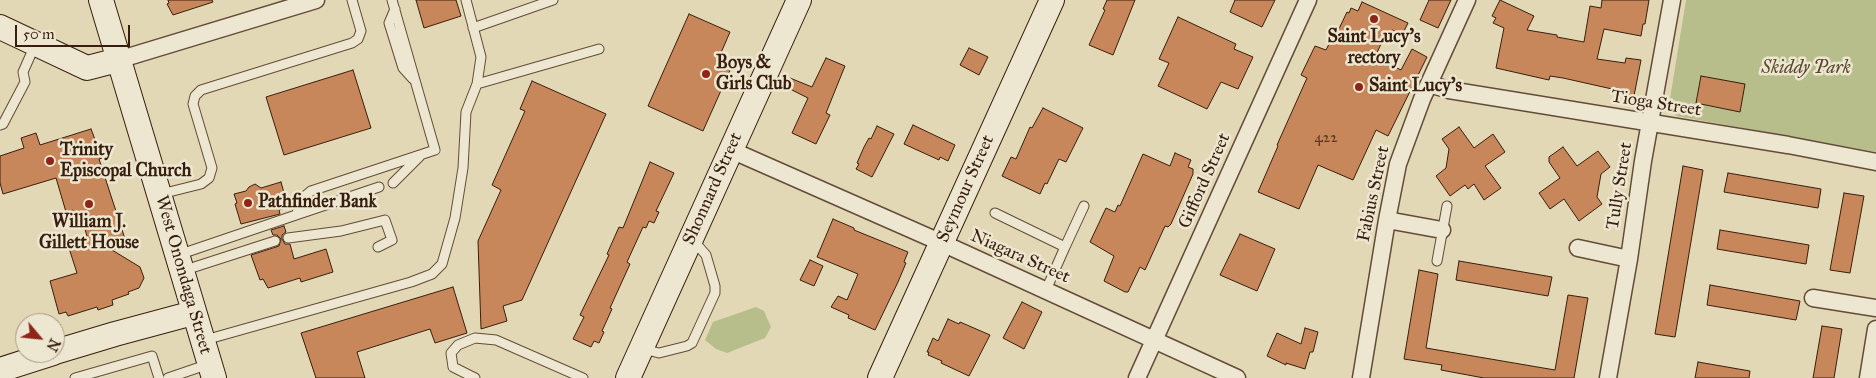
<!DOCTYPE html>
<style>
body{margin:0}
#map{position:relative;width:1876px;height:378px;overflow:hidden;background:#e3d8b6;font-family:"IM FELL Great Primer",serif}
canvas{display:block}
.north{position:absolute;left:15px;top:313px;width:50px;height:50px;box-sizing:border-box;background:#ede6d0;border:1px solid #a49682;border-radius:50%;rotate:118deg;font-size:14px;font-weight:700;line-height:20px;text-align:center;color:#371e0d}
.north::after{content:'';display:block;margin:auto;width:18px;height:22px;background:#8f2418;clip-path:polygon(50% 0,100% 100%,50% 72%,0 100%)}
.scale{position:absolute;left:15px;top:25px;width:115px;height:22px;box-sizing:border-box;border:2px solid #371e0d;border-top:0;padding-left:6px;font-size:15px;line-height:18px;white-space:nowrap;color:#371e0d;-webkit-text-stroke:4px #ede6d0;paint-order:stroke}
</style>
<div id="map">
<canvas width="1876" height="378"></canvas>
<div class="north">N</div>
<div class="scale">50 m</div>
</div>
<script>
const g = document.querySelector('canvas').getContext('2d');
g.lineJoin = 'round';
function paint(path, color) {
  g.fillStyle = color;
  g.fill(path, 'evenodd');
}
function toPath(rows) {
  const path = new Path2D();
  for (const r of rows) {
    path.moveTo(r[0], r[1]);
    for (let i = 2; i < r.length; i += 2) path.lineTo(r[i], r[i + 1]);
  }
  return path;
}
function stroke(path, color, width, dash) {
  g.strokeStyle = color;
  g.lineWidth = width;
  g.lineCap = dash ? 'butt' : 'round';
  g.setLineDash(dash || []);
  g.stroke(path);
}
function drawText(font, color, halo, rows, align = 'center') {
  g.font = font + ' "IM FELL Great Primer",serif';
  g.lineWidth = 5;
  g.setLineDash([]);
  g.textBaseline = 'middle';
  g.strokeStyle = halo;
  g.fillStyle = color;
  for (const [text, x, y, turn = 0] of rows) {
    g.save();
    g.translate(x, y);
    g.rotate((+turn || 0) * Math.PI / 180);
    g.textAlign = isNaN(turn) ? turn : align;
    if (halo) g.strokeText(text, 0, 0);
    g.fillText(text, 0, 0);
    g.restore();
  }
}
paint(toPath([
 [1686,0,1876,0,1876,152,1676,116,1669,105],
 [756,307,764,311,771,327,765,338,727,353,716,349,705,340,713,322]
]), '#b7be8b');
const building = toPath([
 [168,0,212,0,213,2,173,15,167,4,169,3,168,0],
 [416,0,456,0,461,16,424,28,416,0],
 [1107,0,1135,0,1113,55,1089,45,1105,10,1103,9,1107,0],
 [1235,0,1275,0,1262,27,1230,12,1235,0],
 [1429,0,1451,0,1438,28,1420,20,1429,0],
 [1500,0,1534,16,1527,30,1557,35,1557,37,1584,42,1590,6,1601,8,1602,0,1649,0,1645,24,1643,24,1641,36,1604,29,1597,59,1625,63,1626,58,1641,60,1634,96,1612,92,1612,89,1563,78,1550,76,1549,80,1496,68,1504,28,1493,23,1496,18,1492,16,1500,0],
 [1362,2,1408,23,1402,35,1392,30,1391,33,1387,31,1375,57,1401,70,1412,49,1427,57,1388,136,1376,130,1353,180,1318,165,1299,209,1258,192,1278,146,1277,145,1307,78,1301,75,1315,46,1326,50,1333,36,1335,37,1347,12,1349,13,1351,8,1358,11,1362,2],
 [689,14,730,32,717,62,731,68,703,131,648,106,689,14],
 [1178,17,1236,44,1234,49,1253,57,1238,89,1221,82,1207,109,1158,86,1169,63,1159,59,1178,17],
 [969,48,988,57,979,75,960,65,969,48],
 [826,58,845,66,826,113,830,115,816,144,792,133,808,98,786,87,790,78,812,87,826,58],
 [353,70,371,128,284,155,266,97,353,70],
 [1701,76,1745,84,1740,112,1696,103,1701,76],
 [532,81,606,114,522,300,503,306,507,321,481,329,478,241,501,190,492,185,525,111,520,109,532,81],
 [1043,108,1083,128,1066,162,1059,159,1047,184,1045,183,1040,194,1002,176,1011,157,1016,159,1030,127,1032,128,1043,108],
 [913,125,955,145,948,161,940,157,939,160,904,144,913,125],
 [877,126,894,134,872,177,856,169,859,164,857,163,864,147,869,138,871,139,877,126],
 [1459,127,1474,148,1493,134,1505,152,1485,166,1501,188,1484,200,1474,184,1468,189,1465,185,1450,196,1436,176,1446,168,1449,149,1442,139,1459,127],
 [91,129,102,158,99,159,127,245,112,250,140,267,144,278,139,288,128,292,129,294,112,300,113,305,98,310,97,307,68,316,66,312,59,314,50,281,77,273,67,242,87,236,80,213,75,215,73,210,66,212,56,178,3,194,0,183,0,156,24,148,21,138,36,133,40,145,91,129],
 [1563,147,1577,166,1598,151,1610,167,1601,174,1597,197,1602,204,1579,221,1564,199,1550,209,1539,193,1560,178,1549,162,1549,157,1563,147],
 [1175,153,1191,160,1188,167,1193,169,1193,174,1171,224,1168,227,1165,226,1145,270,1140,267,1128,292,1125,292,1104,281,1114,256,1090,242,1106,208,1115,212,1118,205,1120,206,1143,154,1170,166,1175,153],
 [650,162,674,173,656,211,659,212,654,223,649,221,646,228,643,227,627,262,630,264,610,308,612,309,602,331,604,332,599,343,594,341,591,347,573,339,584,317,580,315,609,255,607,254,619,227,623,228,650,162],
 [1683,166,1703,170,1675,337,1655,334,1683,166],
 [1728,173,1821,189,1818,208,1724,192,1728,173],
 [281,182,288,207,279,210,280,214,241,224,235,204,237,203,234,194,246,191,249,187,255,184,261,188,281,182],
 [1844,193,1864,196,1850,273,1830,270,1844,193],
 [833,219,854,228,854,230,908,252,904,262,906,263,898,282,875,330,848,318,849,315,831,307,838,296,847,300,858,274,817,257,833,219],
 [284,226,286,232,282,235,282,239,285,244,290,244,294,259,326,249,333,272,301,282,300,278,268,288,263,279,260,280,251,255,279,246,281,239,277,235,273,235,271,230,284,226],
 [1720,230,1809,245,1806,264,1717,249,1720,230],
 [1240,234,1275,249,1257,291,1220,275,1240,234],
 [810,260,823,266,814,286,800,280,810,260],
 [1459,261,1552,277,1548,296,1456,280,1459,261],
 [1419,270,1438,274,1426,348,1555,370,1568,295,1588,298,1574,378,1484,378,1441,370,1442,365,1404,359,1419,270],
 [1710,285,1800,301,1796,320,1707,305,1710,285],
 [453,287,467,333,435,343,430,329,357,352,365,378,316,378,301,333,453,287],
 [1022,302,1042,312,1024,349,1003,338,1022,302],
 [948,319,959,324,960,322,990,335,969,376,941,363,942,361,928,355,929,352,927,352,933,338,938,341,948,319],
 [1822,326,1842,329,1834,378,1813,378,1822,326],
 [1305,328,1318,332,1313,352,1310,352,1305,369,1286,363,1286,365,1267,356,1277,333,1301,344,1305,328],
 [1698,362,1750,371,1749,378,1695,378,1698,362]
]);
paint(building, '#c8875b');
stroke(building, '#371e0d', 1);
const lane = toPath([
 [395,9,389,23,403,68,413,79],
 [473,28,553,0],
 [477,84,599,49],
 [0,125,3,124,25,82,23,72,35,45],
 [393,183,420,156],
 [161,194,201,184,209,178,212,168,193,104,195,96,201,90,352,43,358,39,361,31,352,0],
 [995,213,1065,247,1046,290],
 [296,215,379,187],
 [288,238,341,231,385,220,392,240,378,247],
 [1065,247,1084,206],
 [178,255,296,215,305,196,311,191,435,150,392,0],
 [1437,261,1447,206],
 [182,271,275,241],
 [205,340,411,282,432,274,442,264,455,218,463,168,466,112,477,84,481,57,466,0],
 [643,349,659,353,687,346,692,343,715,293,715,286,706,255,693,240],
 [75,378,152,356,159,378],
 [168,378,209,364],
 [475,378,453,367,451,353,458,345,475,338,496,340,583,378]
]);
const street = toPath([
 [118,60,316,0],
 [1429,84,1449,90,1788,145,1876,162],
 [731,150,942,243,1237,378],
 [1387,220,1442,230],
 [1578,248,1629,259],
 [1813,298,1876,308],
 [1137,378,1308,0],
 [1361,378,1387,220,1398,164,1422,99,1467,0],
 [1608,378,1629,259,1643,161,1672,0],
 [1868,378,1876,329]
]);
const secondary = toPath([
 [101,0,214,378],
 [0,27,87,68,118,60],
 [55,352,115,334,193,313],
 [0,370,53,353],
 [628,378,799,0],
 [880,378,1052,0]
]);
stroke(lane, '#624c37', 11);
stroke(street, '#624c37', 19);
stroke(secondary, '#371e0d', 26);
stroke(lane, '#ede6d0', 9);
stroke(street, '#ede6d0', 16);
stroke(secondary, '#ede6d0', 24);
for (const [x, y, r, color] of [
 [1374,19,5,"#8f2418"],
 [706,74,5,"#8f2418"],
 [1359,87,5,"#8f2418"],
 [50,161,5,"#8f2418"],
 [248,203,5,"#8f2418"],
 [89,204,5,"#8f2418"]
]) {
  const dot = new Path2D();
  dot.arc(x, y, r, 0, 2 * Math.PI);
  g.fillStyle = color;
  g.fill(dot);
  stroke(dot, '#ede6d0', 2);
}
drawText('15px', '#5b3820', null, [
 ["422",1326,138]
]);
drawText('bold 18px', '#371e0d', '#ede6d0', [
 ["Saint Lucy's",1374,38,"center"],
 ["rectory",1374,59,"center"],
 ["Boys &",716,64],
 ["Girls Club",716,85],
 ["Saint Lucy's",1369,87],
 ["Trinity",60,151],
 ["Episcopal Church",60,172],
 ["Pathfinder Bank",258,203],
 ["William J.",89,223,"center"],
 ["Gillett House",89,244,"center"]
], 'left');
drawText('italic 18px', '#57462c', '#ede6d0', [
 ["Skiddy Park",1806,69]
]);
drawText('18px', '#371e0d', '#ede6d0', [
 ["Tioga Street",1656,104,9],
 ["Gifford Street",1205,181,-66],
 ["Tully Street",1620,186,-81],
 ["Shonnard Street",713,189,-66],
 ["Seymour Street",966,189,-66],
 ["Fabius Street",1374,194,-78],
 ["Niagara Street",1020,257,24],
 ["West Onondaga Street",183,275,74]
]);
</script>
